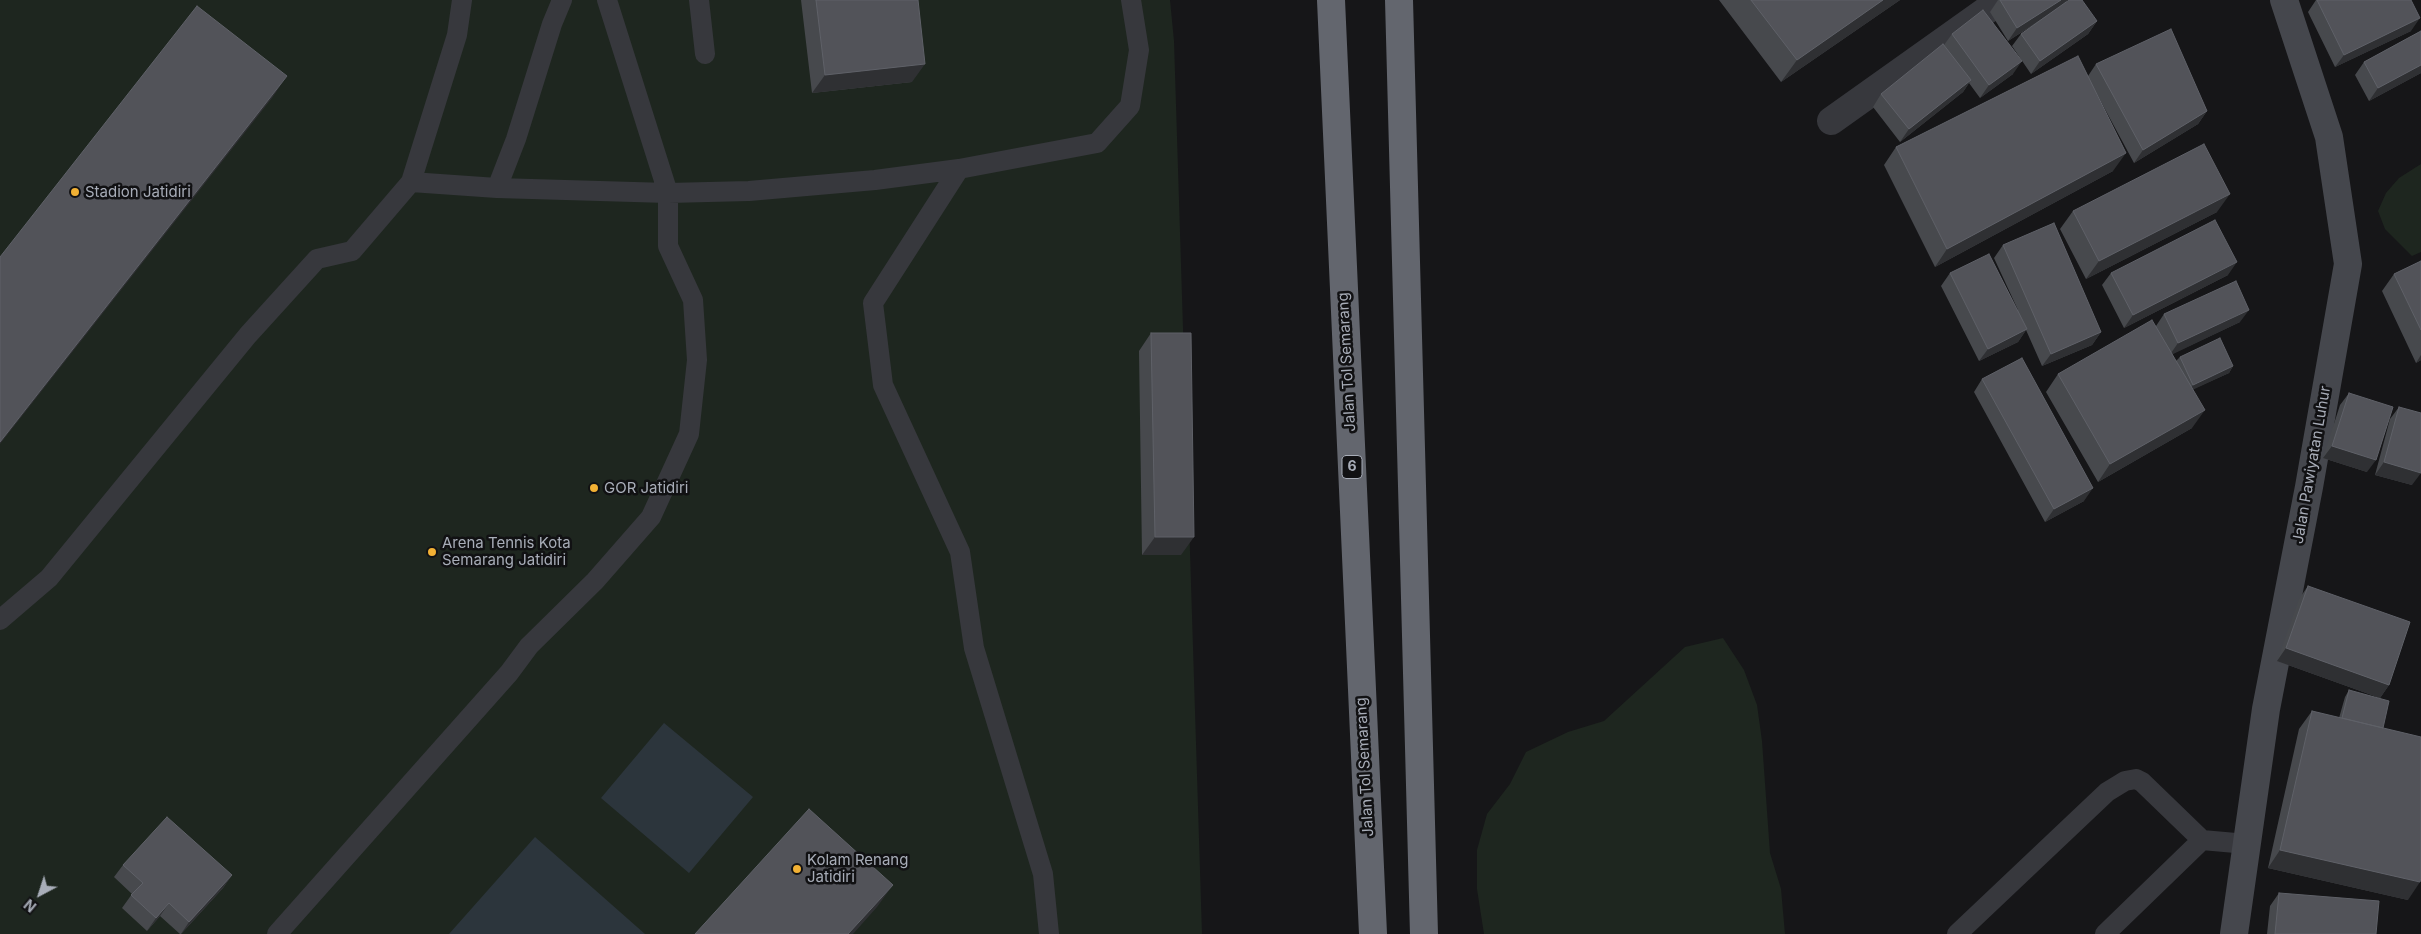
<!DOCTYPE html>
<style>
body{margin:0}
#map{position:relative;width:2421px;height:934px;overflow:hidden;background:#161618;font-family:Inter,sans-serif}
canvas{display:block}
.north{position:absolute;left:15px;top:869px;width:50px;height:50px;-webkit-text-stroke:4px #111113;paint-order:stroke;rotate:220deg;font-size:14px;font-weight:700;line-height:20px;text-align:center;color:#a8adb8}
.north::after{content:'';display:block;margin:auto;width:18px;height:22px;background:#a8adb8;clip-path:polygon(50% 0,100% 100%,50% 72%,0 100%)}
</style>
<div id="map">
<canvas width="2421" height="934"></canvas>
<div class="north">N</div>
</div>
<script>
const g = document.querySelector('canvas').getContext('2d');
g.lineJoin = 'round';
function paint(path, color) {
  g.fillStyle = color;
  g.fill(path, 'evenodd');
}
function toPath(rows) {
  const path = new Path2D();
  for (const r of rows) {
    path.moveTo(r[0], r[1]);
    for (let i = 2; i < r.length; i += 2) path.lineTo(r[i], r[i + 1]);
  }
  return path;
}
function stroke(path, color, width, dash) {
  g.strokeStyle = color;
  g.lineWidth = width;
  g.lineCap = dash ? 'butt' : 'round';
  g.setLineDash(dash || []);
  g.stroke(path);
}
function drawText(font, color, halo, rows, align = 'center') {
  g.font = font + ' Inter,sans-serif';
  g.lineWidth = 5;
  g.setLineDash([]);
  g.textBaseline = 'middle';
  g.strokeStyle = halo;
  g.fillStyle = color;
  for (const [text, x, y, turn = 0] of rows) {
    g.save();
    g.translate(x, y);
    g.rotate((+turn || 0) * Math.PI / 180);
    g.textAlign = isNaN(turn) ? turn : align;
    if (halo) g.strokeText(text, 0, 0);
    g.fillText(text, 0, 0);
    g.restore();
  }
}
paint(toPath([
 [0,0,1170,0,1174,41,1202,934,0,934],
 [2421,164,2421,252,2412,256,2385,229,2378,211,2386,193,2399,178],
 [1723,638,1744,670,1757,705,1762,741,1770,853,1781,889,1785,934,1484,934,1477,889,1477,850,1487,814,1510,784,1526,752,1568,732,1604,721,1685,647]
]), '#1e261f');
paint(toPath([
 [664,723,753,797,689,873,601,798],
 [535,837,645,934,449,934]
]), '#2c353c');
stroke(toPath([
 [699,0,705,54],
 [959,169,873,303,883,385,960,552,974,648,1043,874,1049,934],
 [411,182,497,188,668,193,749,191,875,180,959,169,1097,143,1130,106,1139,50,1131,0],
 [497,188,516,139,552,24,562,0],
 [0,620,49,578,248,335,317,259,352,251,411,182,457,35,462,0],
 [2202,840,2247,844],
 [277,934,509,673,529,646,595,581,651,517,689,434,697,360,693,300,668,246,668,193,607,0],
 [1957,934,2107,792,2125,781,2136,779,2142,782,2202,840,2105,934]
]), '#37383d', 20);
stroke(toPath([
 [1831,121,2001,0]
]), '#37383d', 28);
stroke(toPath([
 [2234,934,2266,709,2309,487,2348,264,2329,137,2284,0]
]), '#45474d', 28);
stroke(toPath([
 [1331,0,1373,934],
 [1399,0,1424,934]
]), '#63666e', 28);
paint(toPath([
 [801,0,918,0,912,82,812,93],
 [1719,0,1900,0,1781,82],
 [1998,0,2067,0,2065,3,2097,21,2088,34,2031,74,2012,46,2021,34,2038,22,2008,41,1990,12],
 [2316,0,2411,0,2411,31,2335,67,2308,12],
 [2421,31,2421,73,2369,101,2355,75,2364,62],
 [1952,34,2013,74,1980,98,1969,83,1963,92,1900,142,1873,107,1881,94,1944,45],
 [2096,64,2207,111,2198,124,2134,163,2093,87,2113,171,1935,267,1884,165,1896,147,2088,76],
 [2073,211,2217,212,2086,279,2060,229],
 [2003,245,2101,332,2092,345,2042,366,2026,330,2018,342,1979,361,1941,286,1950,273,2018,310,1994,258],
 [2421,261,2421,360,2416,363,2382,291,2394,274],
 [2111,273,2228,275,2124,328,2102,285],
 [2164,314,2240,322,2172,354,2176,361,2180,357,2233,366,2229,373,2193,389,2192,428,2098,482,2046,392,2058,374,2156,326],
 [1151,333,1181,555,1142,555,1139,351],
 [1982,379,2084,501,2045,522,1974,392],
 [2349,393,2367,472,2323,458,2340,405],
 [2399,407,2412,485,2375,475,2390,419],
 [2308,586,2389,685,2380,698,2277,661,2299,599],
 [2349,690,2383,728,2408,900,2268,868,2299,729,2312,711,2339,718,2345,697],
 [123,865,232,875,223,888,181,934,180,934,160,916,147,931,122,908,132,894,114,877],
 [2279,893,2376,934,2267,934,2270,906]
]), '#47494d');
paint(toPath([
 [1883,0,1900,0,1781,82,1797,60],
 [2061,0,2067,0,2063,5,2008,41,2017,28],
 [2420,18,2411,31,2335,67,2344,55],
 [2097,21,2088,34,2031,74,2040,61],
 [2022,61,2013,74,1980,98,1989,85],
 [925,64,912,82,812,93,825,75],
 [2421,65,2421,73,2369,101,2378,88],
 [287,76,272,98,0,444,0,442],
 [1971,80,1963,92,1900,142,1909,129],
 [2207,111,2198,124,2134,163,2143,150],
 [2126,153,2113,171,1935,267,1947,249],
 [2230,194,2217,212,2086,279,2099,261],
 [2237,262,2228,275,2124,328,2133,315],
 [2249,310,2240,322,2169,356,2178,343],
 [2027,329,2018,342,1979,361,1988,349],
 [2101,332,2092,345,2042,366,2051,354],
 [2421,355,2421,360,2416,363],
 [2233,366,2229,373,2188,392,2193,385],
 [2205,410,2192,428,2098,482,2110,464],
 [2332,446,2376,460,2367,472,2323,458],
 [2384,462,2421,473,2412,485,2375,475],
 [2093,488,2084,501,2045,522,2054,509],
 [1155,537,1194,537,1181,555,1142,555],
 [2286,648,2389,685,2380,698,2277,661],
 [2280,850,2420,882,2408,900,2268,868],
 [232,875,223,888,181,934,189,922],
 [893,885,877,907,853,934,848,934],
 [169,903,160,916,147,931,156,918]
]), '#2f3033');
const building = toPath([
 [816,0,918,0,925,64,825,75,816,0],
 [1751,0,1883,0,1797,60,1751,0],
 [2000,0,2061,0,2017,28,2000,0],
 [2069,0,2082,0,2097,21,2040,61,2021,34,2069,0],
 [2317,0,2411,0,2420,18,2344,55,2317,0],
 [197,6,287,76,0,442,0,257,197,6],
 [1983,10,2022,61,1989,85,1952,34,1983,10],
 [2171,29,2207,111,2143,150,2096,64,2171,29],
 [2421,31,2421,65,2378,88,2364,62,2421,31],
 [1943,44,1971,80,1909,129,1881,94,1943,44],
 [2078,56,2126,153,1947,249,1896,147,2078,56],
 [2204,144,2230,194,2099,261,2073,211,2204,144],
 [2215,220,2237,262,2133,315,2111,273,2215,220],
 [2054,223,2101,332,2051,354,2003,245,2054,223],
 [1989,254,2027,329,1988,349,1950,273,1989,254],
 [2421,261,2421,330,2394,274,2421,261],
 [2236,281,2249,310,2178,343,2164,314,2236,281],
 [2152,320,2205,410,2110,464,2058,374,2152,320],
 [1151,333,1191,333,1194,537,1155,537,1151,333],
 [2220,338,2233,366,2193,385,2180,357,2220,338],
 [2022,358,2093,488,2054,509,1982,379,2022,358],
 [2349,393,2393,407,2376,460,2332,446,2349,393],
 [2399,407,2421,413,2421,473,2384,462,2399,407],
 [2308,586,2410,622,2389,685,2286,648,2308,586],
 [2349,690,2389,701,2383,728,2342,718,2349,690],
 [2312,711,2421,737,2421,878,2420,882,2280,850,2312,711],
 [809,809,893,885,848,934,695,934,809,809],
 [167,817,232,875,189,922,169,903,156,918,131,895,143,883,123,865,167,817],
 [2279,893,2379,901,2376,934,2275,934,2279,893]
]);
paint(building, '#525359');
stroke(building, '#5f6168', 1);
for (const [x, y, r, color] of [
 [75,192,5,"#f2b134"],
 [594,488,5,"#f2b134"],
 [432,552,5,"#f2b134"],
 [797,869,5,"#f2b134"]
]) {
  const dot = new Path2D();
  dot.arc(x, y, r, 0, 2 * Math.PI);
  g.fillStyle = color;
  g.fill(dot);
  stroke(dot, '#111113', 2);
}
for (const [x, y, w] of [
 [1352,467,20]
]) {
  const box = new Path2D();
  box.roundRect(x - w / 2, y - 11.5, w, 23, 4);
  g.fillStyle = '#111113';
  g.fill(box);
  stroke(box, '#a8adb8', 1);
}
drawText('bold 14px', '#a8adb8', null, [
 ["6",1352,467]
]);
drawText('15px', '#a8adb8', '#111113', [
 ["Stadion Jatidiri",85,192],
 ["GOR Jatidiri",604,488],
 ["Arena Tennis Kota",442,543],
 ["Semarang Jatidiri",442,560],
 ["Kolam Renang",807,860],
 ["Jatidiri",807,877]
], 'left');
drawText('15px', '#a8adb8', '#111113', [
 ["Jalan Tol Semarang",1347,362,-93],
 ["Jalan Pawiyatan Luhur",2312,465,-80],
 ["Jalan Tol Semarang",1365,767,-93]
]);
</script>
